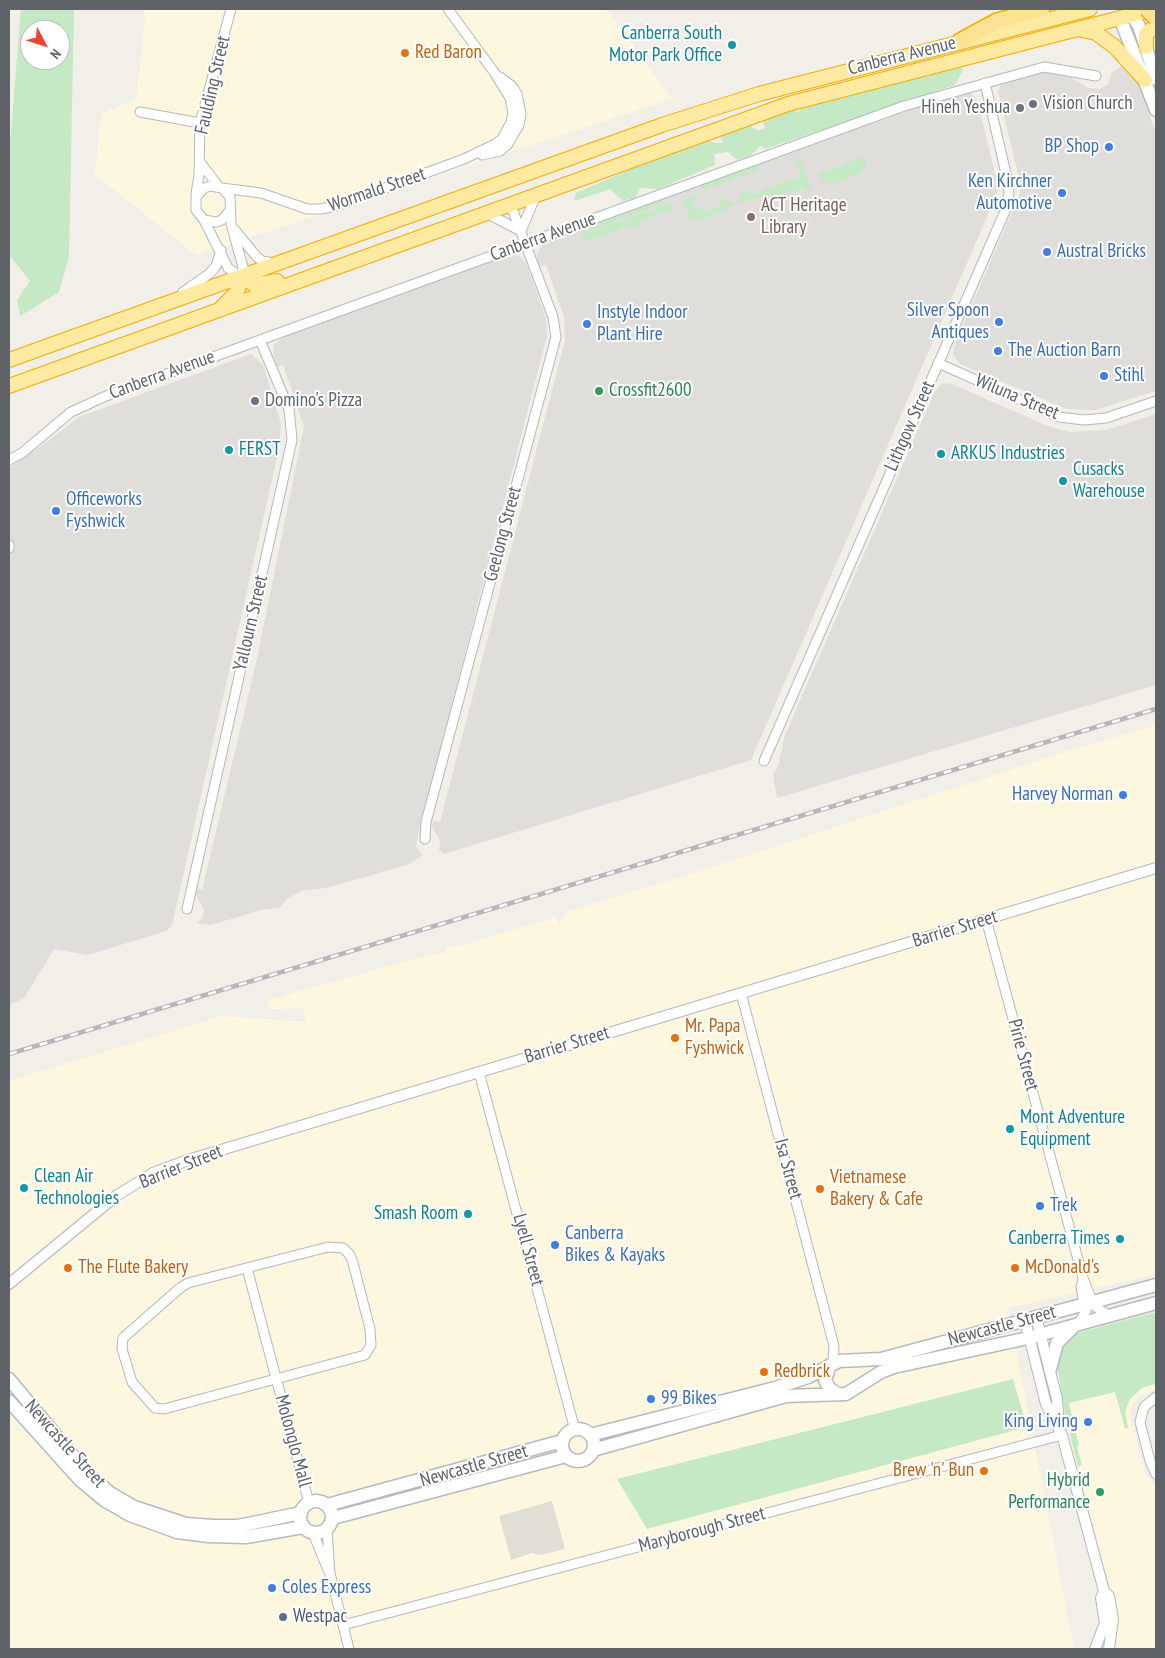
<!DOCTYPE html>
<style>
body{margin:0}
#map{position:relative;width:1165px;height:1658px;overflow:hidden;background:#f1efe8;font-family:"PT Sans Narrow",sans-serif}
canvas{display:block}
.frame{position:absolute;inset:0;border:10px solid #5f6368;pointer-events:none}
.north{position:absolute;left:20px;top:20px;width:50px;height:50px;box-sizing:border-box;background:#fff;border:1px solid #bfc1c3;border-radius:50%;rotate:130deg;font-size:14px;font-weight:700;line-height:20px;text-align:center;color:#5f6368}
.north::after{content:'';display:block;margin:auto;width:18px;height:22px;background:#ea4335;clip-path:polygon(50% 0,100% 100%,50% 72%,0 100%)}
</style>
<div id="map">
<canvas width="1165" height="1658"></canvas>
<div class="frame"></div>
<div class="north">N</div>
</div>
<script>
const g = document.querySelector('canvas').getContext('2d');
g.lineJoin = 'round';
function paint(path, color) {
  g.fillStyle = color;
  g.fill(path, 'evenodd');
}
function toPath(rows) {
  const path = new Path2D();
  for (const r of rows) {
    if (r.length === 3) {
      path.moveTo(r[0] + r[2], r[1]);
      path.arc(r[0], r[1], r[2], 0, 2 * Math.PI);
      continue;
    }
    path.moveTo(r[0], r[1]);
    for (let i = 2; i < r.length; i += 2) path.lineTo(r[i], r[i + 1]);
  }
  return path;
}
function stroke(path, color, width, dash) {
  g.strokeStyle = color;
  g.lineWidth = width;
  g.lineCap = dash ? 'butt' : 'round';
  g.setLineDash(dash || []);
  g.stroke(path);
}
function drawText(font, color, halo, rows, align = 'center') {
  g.font = font + ' "PT Sans Narrow",sans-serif';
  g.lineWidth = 4;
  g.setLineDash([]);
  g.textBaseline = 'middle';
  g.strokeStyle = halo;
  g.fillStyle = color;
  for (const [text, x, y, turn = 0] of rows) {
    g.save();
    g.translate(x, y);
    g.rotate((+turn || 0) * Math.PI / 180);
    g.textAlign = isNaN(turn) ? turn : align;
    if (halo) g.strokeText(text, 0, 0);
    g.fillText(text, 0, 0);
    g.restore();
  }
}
paint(toPath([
 [143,9,606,9,672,99,196,255,95,175,101,114,136,99,145,21],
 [1156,725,1156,1274,1008,1308,1074,1649,9,1649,9,1081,222,1016,307,1022,303,1008,269,1009,268,1000,428,955,446,954,445,947,459,946,556,917,559,926,568,911,694,873,1068,751],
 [1156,1312,1156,1389,1138,1397,1132,1406,1130,1415,1145,1473,1156,1486,1156,1649,1113,1649,1115,1607,1071,1441,1058,1377,1077,1333]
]), '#fef7e0');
paint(toPath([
 [1127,63,1140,85,1156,134,1156,391,1095,410,1067,409,960,364,953,355,954,346,1020,194,1020,182,998,91,1002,82,1049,70,1063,73,1088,88,1100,89,1108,84,1111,73],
 [960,92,970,92,977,100,998,185,997,194,751,760,444,854,439,850,440,840,432,827,433,821,440,822,565,340,564,317,546,265,539,267,538,264,537,255,540,247,549,240],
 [510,255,518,255,526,263,546,318,547,336,417,839,416,847,423,855,410,864,348,882,320,889,303,890,288,898,279,908,261,910,211,925,197,923,203,918,204,910,196,895,196,888,202,890,256,663,304,426,283,365,277,367,273,354,274,345,279,340,288,335],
 [251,354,263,365,281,423,279,448,172,925,166,931,88,955,54,949,24,998,9,1005,9,468,44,444,79,417],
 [943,383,952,384,1045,425,1069,432,1106,430,1156,414,1156,685,777,798,773,774,778,766,785,735,935,391]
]), '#e0deda');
paint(toPath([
 [552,1501,565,1549,541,1555,532,1553,511,1560,499,1516]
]), '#e1ded6');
paint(toPath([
 [21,9,74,9,69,256,59,292,20,316,17,300,30,281,9,255,9,156],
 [30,30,60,30,60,60,30,60],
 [959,65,963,70,955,85,765,149,761,145,750,156,737,160,728,152,714,154,715,165,658,189,640,188,635,198,623,201,610,189,574,201,576,193,702,138,715,143,724,143,718,135,750,126,758,131,765,128,762,120,789,107,798,113,804,104,880,88],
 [866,156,867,165,862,173,832,184,826,182,820,177,819,173],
 [799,158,811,189,806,191,804,188,788,194,787,192,771,198,770,195,740,203,738,199,742,197,741,192,748,190,750,195,801,176,795,159],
 [758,165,760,170,703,190,701,185],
 [696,195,698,199,692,201,695,209,701,207,703,212,721,205,720,200,727,198,728,202,733,201,734,205,704,219,700,217,690,220,683,200],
 [661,200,669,201,582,234,580,229],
 [671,203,674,209,641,221,638,229,634,225,584,242,582,235],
 [1156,1312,1156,1384,1142,1388,1130,1399,1125,1412,1128,1428,1125,1429,1115,1392,1069,1403,1079,1446,1077,1447,1082,1465,1078,1467,1065,1414,1057,1365,1057,1352,1071,1336,1077,1333],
 [1013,1379,1027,1427,647,1529,617,1479]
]), '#c5e8c5');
const minor = toPath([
 [140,112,200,123],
 [482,155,500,151,508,144,519,125,521,114,517,94,512,86,500,77],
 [200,162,219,187],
 [222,188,261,193,307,209,321,209,336,206,464,159,495,144,502,139,511,122,513,113,510,98,494,72,448,9],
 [196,194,199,175,200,123,231,9],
 [484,212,521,231],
 [204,220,228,268,241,277,243,267,231,224,230,197,222,188,210,186,204,188,196,197,196,210,204,220,216,222,222,220,230,210],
 [235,230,256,256,262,261,275,263],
 [521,231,536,195],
 [183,292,209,274,216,266,221,250],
 [938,363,1059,417,1084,420,1106,418,1156,401],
 [9,460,22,453,71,412,106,396,904,106,1044,67,1096,76],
 [9,545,9,548],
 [764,761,1006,209,1009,193,1007,178,985,83],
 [425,839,426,822,556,337,553,317,510,203],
 [187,909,292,440,289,409,260,340],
 [986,919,1083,1278,1090,1296,1086,1311,1078,1324],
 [741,993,834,1346,833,1363],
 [479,1072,575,1430],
 [328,1247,343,1248,350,1255,353,1263,370,1329,371,1345,365,1355,164,1409,155,1408,132,1382,122,1349,123,1338,180,1288,188,1283,328,1247],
 [247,1268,309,1503],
 [1083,1278,1081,1287,1083,1299,1110,1316],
 [1156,1397,1144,1407,1140,1422,1150,1461,1156,1474],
 [327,1530,330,1573,349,1649],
 [313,1533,328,1570],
 [343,1625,1062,1435]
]);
const tertiary = toPath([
 [9,1284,116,1196,153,1173,191,1159,1156,868],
 [1036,1317,1057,1399,1059,1426],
 [1025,1320,1046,1404,1062,1435,1104,1591,1109,1596,1113,1619,1109,1649],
 [1095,1649,1105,1623,1101,1598,1104,1591]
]);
const secondary = toPath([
 [1132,15,1139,26,1156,79],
 [1120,18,1156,110],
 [830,1365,825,1380,829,1388,836,1393],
 [1050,1369,1057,1343,1073,1327],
 [9,1379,89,1475,110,1493,134,1507,186,1524,213,1526,238,1526,301,1513],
 [9,1401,80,1480,104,1500,130,1515,177,1532,209,1536,246,1537,303,1527],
 [578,1445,16],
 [590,1435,775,1388,808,1377,839,1361,881,1359,1156,1285],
 [593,1450,786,1396,846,1394,881,1372,894,1367,1028,1338,1156,1303],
 [316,1517,16],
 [327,1505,562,1441],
 [333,1518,566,1456]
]);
const trunk = toPath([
 [1078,29,1096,33,1115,47,1145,80],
 [1146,47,1146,34,1156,25],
 [241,277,255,285,277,281],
 [222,307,237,292,241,277],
 [9,360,662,125,759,94,1090,9],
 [9,386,788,104,1155,9]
]);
const motorway = toPath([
 [960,41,997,21,1042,9]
]);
stroke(minor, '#b5b8bc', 11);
stroke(tertiary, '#b5b8bc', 12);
stroke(secondary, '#b6babf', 15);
stroke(trunk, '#f9ab00', 16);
stroke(motorway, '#f9ab00', 18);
stroke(minor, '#fff', 9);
stroke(tertiary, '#fff', 10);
stroke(secondary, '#fff', 12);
stroke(trunk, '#feeaa1', 14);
stroke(motorway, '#fde293', 15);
const rail = toPath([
 [9,1054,1156,709]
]);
stroke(rail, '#b6b7b8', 4.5);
stroke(rail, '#fff', 2.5, [8]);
const motorwayBridge = toPath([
 [1147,9,1156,18]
]);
stroke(motorwayBridge, '#f9ab00', 18, []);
stroke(motorwayBridge, '#fde293', 15);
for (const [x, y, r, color] of [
 [732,45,5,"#0f9aa8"],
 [405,53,5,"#e8710a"],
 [1033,104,5,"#6b7280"],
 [1020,108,5,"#6b7280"],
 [1109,147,5,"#3f7fe0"],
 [1062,193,5,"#3f7fe0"],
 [751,217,5,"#8d6e63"],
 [1047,252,5,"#3f7fe0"],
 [999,322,5,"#3f7fe0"],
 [587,324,5,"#3f7fe0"],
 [998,351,5,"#3f7fe0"],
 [1104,376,5,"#3f7fe0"],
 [599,391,5,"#2e9e5b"],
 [255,401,5,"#6b7280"],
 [229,450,5,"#0f9aa8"],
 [941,454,5,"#0f9aa8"],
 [1063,481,5,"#0f9aa8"],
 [56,511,5,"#3f7fe0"],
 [1123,795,5,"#3f7fe0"],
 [675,1038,5,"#e8710a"],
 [1010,1129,5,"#0f9aa8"],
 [24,1188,5,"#0f9aa8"],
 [820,1189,5,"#e8710a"],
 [1040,1206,5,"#3f7fe0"],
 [468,1214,5,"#0f9aa8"],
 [1120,1239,5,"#0f9aa8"],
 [555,1245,5,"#3f7fe0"],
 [68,1268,5,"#e8710a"],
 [1015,1268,5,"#e8710a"],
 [764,1372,5,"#e8710a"],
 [651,1399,5,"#3f7fe0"],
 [1088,1422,5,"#3f7fe0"],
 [984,1471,5,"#e8710a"],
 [1100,1492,5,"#2e9e5b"],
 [272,1588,5,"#3f7fe0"],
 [283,1617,5,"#5c6f8a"]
]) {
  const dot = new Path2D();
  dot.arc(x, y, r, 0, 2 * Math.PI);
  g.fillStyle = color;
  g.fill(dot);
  stroke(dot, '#fff', 2);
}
drawText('19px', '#0d838f', '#fff', [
 ["Canberra South",722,34,"right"],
 ["Motor Park Office",722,56,"right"],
 ["FERST",239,450],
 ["ARKUS Industries",951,454],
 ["Cusacks",1073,470],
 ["Warehouse",1073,492],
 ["Mont Adventure",1020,1118],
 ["Equipment",1020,1140],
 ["Clean Air",34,1177],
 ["Technologies",34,1199],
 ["Smash Room",458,1214,"right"],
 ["Canberra Times",1110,1239,"right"]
], 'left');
drawText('19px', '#c56008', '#fff', [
 ["Red Baron",415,53],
 ["Mr. Papa",685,1027],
 ["Fyshwick",685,1049],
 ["Vietnamese",830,1178],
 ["Bakery & Cafe",830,1200],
 ["The Flute Bakery",78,1268],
 ["McDonald's",1025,1268],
 ["Redbrick",774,1372],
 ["Brew 'n' Bun",974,1471,"right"]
], 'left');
drawText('19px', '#5f6368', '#fff', [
 ["Canberra Avenue",902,56,-14],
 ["Faulding Street",213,85,-77],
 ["Wormald Street",377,190,-19],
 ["Canberra Avenue",543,237,-20],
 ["Canberra Avenue",162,375,-20],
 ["Wiluna Street",1017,397,23],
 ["Lithgow Street",910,426,-66],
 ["Geelong Street",503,534,-75],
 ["Yallourn Street",251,623,-77],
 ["Barrier Street",955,929,-17],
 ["Barrier Street",567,1045,-17],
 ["Pirie Street",1023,1055,75],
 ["Barrier Street",181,1167,-22],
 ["Isa Street",788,1169,75],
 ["Lyell Street",528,1250,75],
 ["Newcastle Street",1002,1326,-15],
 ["Molonglo Mall",293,1441,75],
 ["Newcastle Street",65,1444,48],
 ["Newcastle Street",474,1466,-16],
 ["Maryborough Street",702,1530,-15]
]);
drawText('19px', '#5b616d', '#fff', [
 ["Vision Church",1043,104],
 ["Hineh Yeshua",1010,108,"right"],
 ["Domino's Pizza",265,401]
], 'left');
drawText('19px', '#366cbe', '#fff', [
 ["BP Shop",1099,147,"right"],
 ["Ken Kirchner",1052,182,"right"],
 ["Automotive",1052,204,"right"],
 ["Austral Bricks",1057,252],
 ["Silver Spoon",989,311,"right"],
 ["Antiques",989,333,"right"],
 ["Instyle Indoor",597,313],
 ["Plant Hire",597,335],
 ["The Auction Barn",1008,351],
 ["Stihl",1114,376],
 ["Officeworks",66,500],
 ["Fyshwick",66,522],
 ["Harvey Norman",1113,795,"right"],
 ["Trek",1050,1206],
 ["Canberra",565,1234],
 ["Bikes & Kayaks",565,1256],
 ["99 Bikes",661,1399],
 ["King Living",1078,1422,"right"],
 ["Coles Express",282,1588]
], 'left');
drawText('19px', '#785e54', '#fff', [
 ["ACT Heritage",761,206],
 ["Library",761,228]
], 'left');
drawText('19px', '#27864d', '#fff', [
 ["Crossfit2600",609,391],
 ["Hybrid",1090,1481,"right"],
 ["Performance",1090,1503,"right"]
], 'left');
drawText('19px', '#4e5e75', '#fff', [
 ["Westpac",293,1617]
], 'left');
</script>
